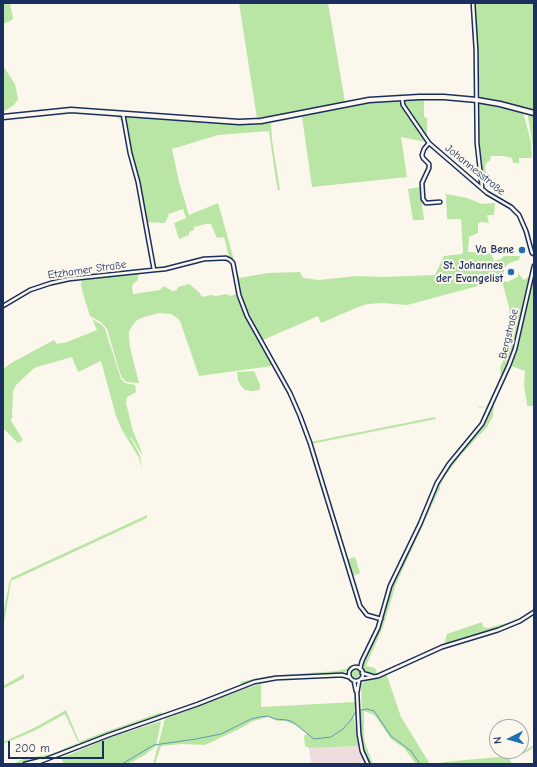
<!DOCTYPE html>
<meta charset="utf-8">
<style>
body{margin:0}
#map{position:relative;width:537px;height:767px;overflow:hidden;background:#fbf7ec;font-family:"Comic Neue",sans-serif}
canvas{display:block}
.frame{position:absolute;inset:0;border:4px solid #1b2f5e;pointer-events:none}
.north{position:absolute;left:489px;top:719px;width:40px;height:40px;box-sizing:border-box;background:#fbf7ec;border:1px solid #a1a7b3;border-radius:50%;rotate:264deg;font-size:11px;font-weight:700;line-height:16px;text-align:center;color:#1b2f5e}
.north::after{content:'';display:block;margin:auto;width:14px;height:18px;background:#1f6fb2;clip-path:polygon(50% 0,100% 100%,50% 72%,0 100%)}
.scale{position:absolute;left:8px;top:741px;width:96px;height:18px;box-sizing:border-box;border:2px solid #1b2f5e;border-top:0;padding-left:5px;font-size:12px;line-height:14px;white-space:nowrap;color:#1b2f5e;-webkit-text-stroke:3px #fbf7ec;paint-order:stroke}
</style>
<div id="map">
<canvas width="537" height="767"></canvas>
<div class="frame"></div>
<div class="north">N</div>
<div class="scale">200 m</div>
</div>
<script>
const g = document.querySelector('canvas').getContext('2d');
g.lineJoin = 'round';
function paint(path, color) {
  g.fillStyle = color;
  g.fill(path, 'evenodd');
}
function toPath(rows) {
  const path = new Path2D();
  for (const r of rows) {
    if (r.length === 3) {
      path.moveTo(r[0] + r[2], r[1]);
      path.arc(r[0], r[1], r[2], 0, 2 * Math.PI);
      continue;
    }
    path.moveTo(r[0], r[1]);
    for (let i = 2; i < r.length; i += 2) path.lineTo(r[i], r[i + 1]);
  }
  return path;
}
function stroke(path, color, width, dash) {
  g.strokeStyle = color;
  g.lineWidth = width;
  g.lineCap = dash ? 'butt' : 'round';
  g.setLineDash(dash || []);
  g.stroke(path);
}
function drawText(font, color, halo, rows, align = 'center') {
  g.font = font + ' "Comic Neue",sans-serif';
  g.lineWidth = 4;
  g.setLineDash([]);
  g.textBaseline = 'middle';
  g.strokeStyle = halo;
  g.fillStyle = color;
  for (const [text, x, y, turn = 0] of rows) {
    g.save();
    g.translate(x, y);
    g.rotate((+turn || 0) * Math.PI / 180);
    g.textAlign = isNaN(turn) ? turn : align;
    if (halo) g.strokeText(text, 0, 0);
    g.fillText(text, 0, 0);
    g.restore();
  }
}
paint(toPath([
 [359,746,364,760,356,764,311,764,309,748]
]), '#efddde');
paint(toPath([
 [3,3,10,3,13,18,12,20,3,24],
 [239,3,328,3,345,102,395,95,423,94,471,97,476,96,473,98,423,95,395,96,382,97,364,103,391,99,398,100,426,140,425,142,401,137,407,177,312,187,302,117,271,123,272,140,280,190,278,190,276,181,269,131,218,135,172,149,179,182,189,215,218,203,239,278,268,273,300,272,303,278,319,280,357,276,382,277,435,275,444,256,462,254,463,251,461,219,447,219,446,194,467,198,482,204,495,203,494,215,487,215,489,223,480,222,478,224,478,233,469,237,468,252,491,253,494,261,501,259,504,256,520,256,519,260,509,263,504,268,504,281,507,282,518,277,518,273,524,280,531,275,534,275,534,406,527,406,527,404,524,385,525,371,511,366,507,368,488,406,479,408,479,407,487,406,488,404,501,377,500,367,507,352,510,334,509,307,502,281,482,285,407,305,382,303,368,304,358,307,321,323,318,316,263,340,262,338,260,338,245,310,240,294,233,262,229,257,224,237,217,238,211,224,206,224,194,227,194,230,189,232,189,235,179,239,174,223,186,218,183,209,169,214,165,223,147,222,124,123,117,117,109,114,124,111,237,119,257,118],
 [474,3,534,3,534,111,505,103,480,99],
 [3,66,15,84,18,99,14,105,3,112],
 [424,98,424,117,427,118,427,138,404,103,406,99],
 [481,102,523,112,531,142,532,158,519,158,519,163,513,163,512,158,503,156,491,156,490,161,487,162,485,166,486,173,481,173,478,149,478,107,479,103],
 [531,113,534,115,534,153,528,117,529,114],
 [420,187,424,220,413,220,408,189],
 [140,272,138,276,138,280,133,284,132,288,133,294,160,290,164,286,172,291,177,290,178,287,189,284,199,292,202,297,211,295,216,296,227,294,230,296,238,294,254,333,272,362,272,366,199,376,180,321,176,317,171,314,159,313,144,317,137,320,133,325,129,331,129,338,130,347,139,383,126,382,122,378,119,370,107,329,102,323,90,316,82,290,81,284,82,280,86,278],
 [92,319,102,325,105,329,121,379,125,383,135,385,136,392,127,397,126,403,133,431,141,450,142,455,131,437,130,437,140,455,142,469,139,458,122,430,116,416,101,361,78,372,72,357,37,367,33,369,17,384,13,391,12,419,10,419,23,440,18,443,3,428,3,369,13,362,54,340,57,344,67,342,97,330],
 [254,371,260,385,260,389,259,390,252,391,245,390,241,386,238,380,237,372],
 [492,405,494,406,493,416,487,427,460,456,443,479,440,486,440,490,439,490,396,584,383,627,366,666,375,668,377,673,444,645,447,634,482,622,483,627,488,628,510,622,526,615,505,626,428,651,378,674,368,674,364,671,364,664,379,629,391,587,438,485,448,467,486,423],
 [435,417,436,419,311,444,310,442],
 [147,515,147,518,11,581,3,629,3,614,10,580,11,580,11,578],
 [355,557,360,573,353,576,348,559],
 [350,668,345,672,338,673,272,677,258,679,242,685,240,682,269,676,336,671],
 [356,674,4.5],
 [386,673,401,717,430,764,416,764,404,748,391,739,376,717,372,714,364,711,364,738,366,746,373,764,370,764,367,759,363,748,360,728,360,712,362,711,361,684,368,679,377,677],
 [24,674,24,678,3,689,3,686],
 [261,684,261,707,355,702,354,718,359,746,309,748,305,746,304,736,307,734,297,726,286,721,278,721,268,717,253,721,241,728,205,745,182,744,161,746,155,764,153,764,165,719,250,687],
 [66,710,79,741,78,742,65,714,34,731,3,744,3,742,34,728],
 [162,712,161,716,80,744,79,742,99,734],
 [161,721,156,746,145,755,128,764,64,764,61,758,109,738],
 [78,743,78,745,52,756,20,764,13,764,23,759,51,754],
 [534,745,534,747,527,752,509,758,512,764,438,764,444,762,509,756,523,752]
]), '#b9e6a4');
stroke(toPath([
 [122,764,154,745,196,739,221,734,251,719,260,717,268,716,275,719,287,720,293,722,314,739,331,737,343,729,351,720,356,711,367,709,374,711,391,736,411,751,420,764]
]), '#6099b0', 1);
const street = toPath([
 [473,3,476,50,477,143,482,187],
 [402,98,403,105,429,143,487,193,511,207,519,215,526,231,532,253,534,254],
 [123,114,130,153,138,182,154,270,165,269,204,259,226,258,230,260,233,263,239,295,247,316,290,393,300,416,310,443,360,606,367,615,381,619],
 [429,143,424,149,422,155,423,158,429,164,429,168,422,183,423,199,426,203,440,202],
 [3,306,30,290,51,283,69,279,154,270],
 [356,674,7],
 [360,669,362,661,378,628,390,586,420,524,437,483,449,464,482,424,509,365,515,349,534,266],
 [362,673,372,676],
 [361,679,378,676,442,647,498,630,520,621,534,612],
 [354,681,356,691],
 [359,681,357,693,359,734,362,751,368,764],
 [25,764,41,760],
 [34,764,109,735,198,704,254,682,276,678,342,675,349,677]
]);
const secondary = toPath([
 [3,117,71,110,239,122,261,121,369,100,419,97,444,97,477,100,500,104,534,113]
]);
stroke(street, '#1b2f5e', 5.5);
stroke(secondary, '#1b2f5e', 7);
stroke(street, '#fbf7ec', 2.5);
stroke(secondary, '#fbf7ec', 4);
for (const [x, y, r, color] of [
 [522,250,4,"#1f6fb2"],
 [511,272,4,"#1f6fb2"]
]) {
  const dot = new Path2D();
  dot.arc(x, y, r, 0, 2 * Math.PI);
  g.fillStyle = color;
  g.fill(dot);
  stroke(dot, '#fbf7ec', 1.5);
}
drawText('11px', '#1b2f5e', '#fbf7ec', [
 ["Johannesstraße",475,170,39],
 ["Etzhamer Straße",87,270,-8],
 ["Bergstraße",509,334,-76]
]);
drawText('bold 11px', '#1b2f5e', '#fbf7ec', [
 ["Va Bene",514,250],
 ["St. Johannes",503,266],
 ["der Evangelist",503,279]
], 'right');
</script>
